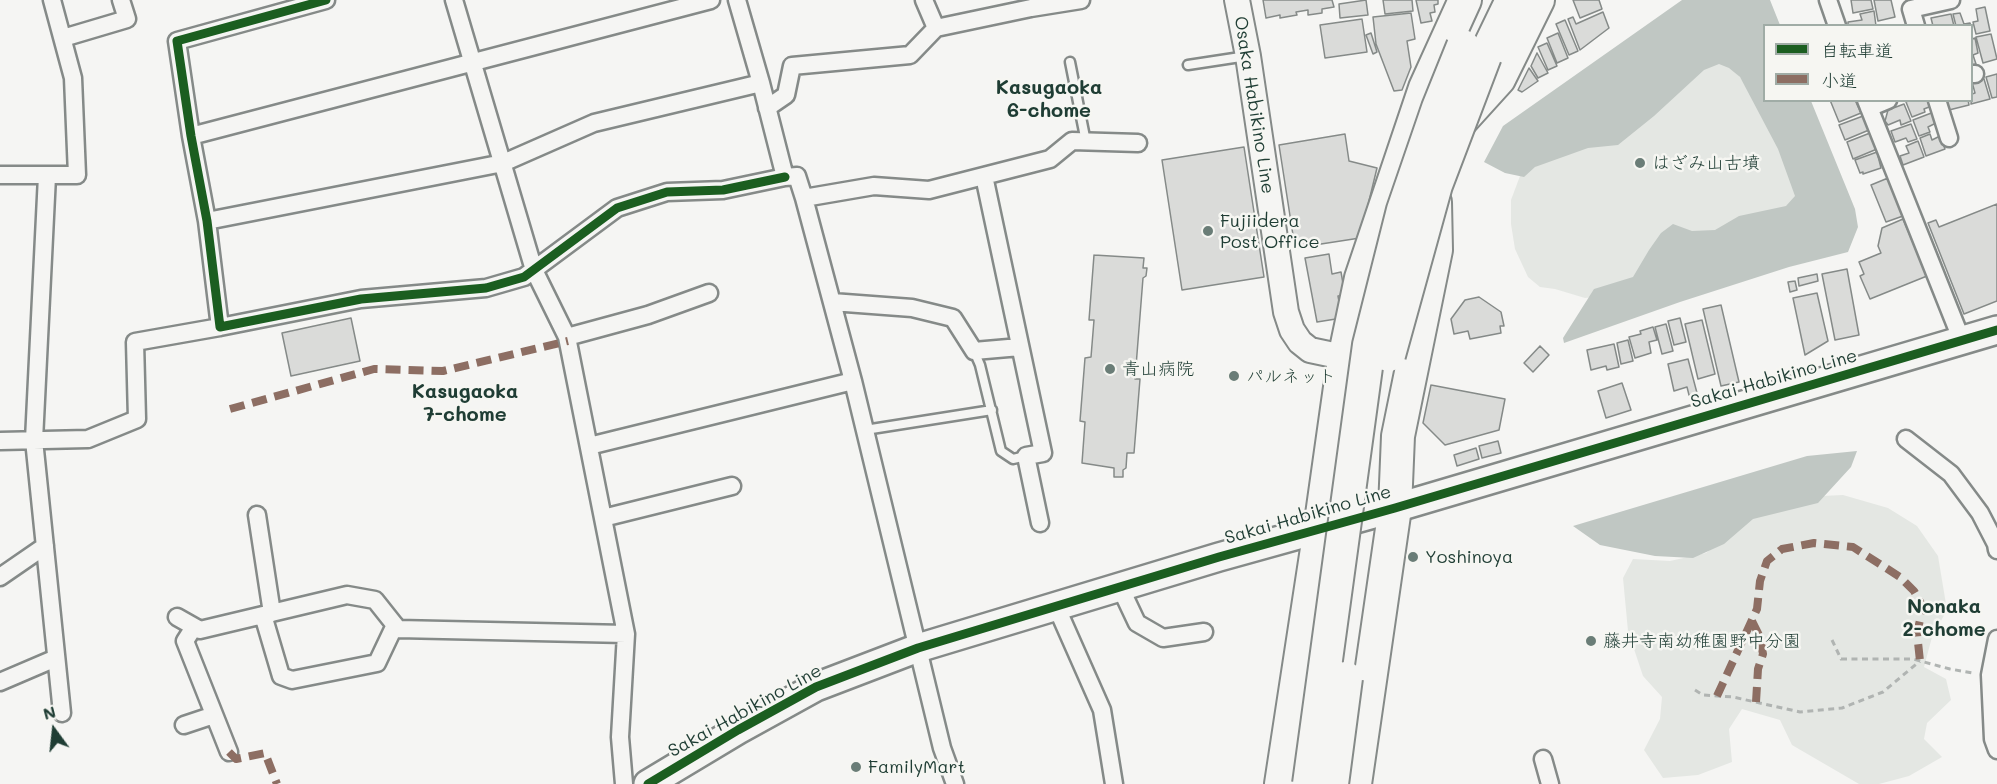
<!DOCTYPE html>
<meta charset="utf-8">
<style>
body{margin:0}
#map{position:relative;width:1997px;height:784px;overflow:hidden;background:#f5f5f3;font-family:Mali,"Klee One",sans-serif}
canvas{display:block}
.legend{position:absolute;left:1763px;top:24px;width:210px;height:78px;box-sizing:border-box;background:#f6f6f2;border:2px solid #a0aca6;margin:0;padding:8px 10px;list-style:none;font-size:18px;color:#1f3d34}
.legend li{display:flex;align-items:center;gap:12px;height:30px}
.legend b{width:30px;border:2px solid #a0aca6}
.north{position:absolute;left:24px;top:700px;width:60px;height:60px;-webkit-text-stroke:4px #f6f6f2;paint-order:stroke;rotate:345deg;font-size:16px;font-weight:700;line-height:24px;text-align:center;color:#1f3d34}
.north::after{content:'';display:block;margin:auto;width:21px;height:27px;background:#1f3d34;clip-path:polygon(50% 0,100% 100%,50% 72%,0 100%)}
</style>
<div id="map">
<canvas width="1997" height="784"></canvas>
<ul class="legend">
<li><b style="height:8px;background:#1b5e20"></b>自転車道</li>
<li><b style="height:8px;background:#8d6e63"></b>小道</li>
</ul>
<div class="north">N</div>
</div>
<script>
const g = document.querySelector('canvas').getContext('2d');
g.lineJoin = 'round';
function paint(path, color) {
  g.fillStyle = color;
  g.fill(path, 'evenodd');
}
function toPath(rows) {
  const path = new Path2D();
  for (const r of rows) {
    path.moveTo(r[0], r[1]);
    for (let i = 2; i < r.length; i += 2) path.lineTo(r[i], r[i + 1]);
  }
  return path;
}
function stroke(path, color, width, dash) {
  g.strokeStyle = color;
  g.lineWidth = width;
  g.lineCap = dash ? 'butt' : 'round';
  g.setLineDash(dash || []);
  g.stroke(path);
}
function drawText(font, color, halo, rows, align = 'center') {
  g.font = font + ' Mali,"Klee One",sans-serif';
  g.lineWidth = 5;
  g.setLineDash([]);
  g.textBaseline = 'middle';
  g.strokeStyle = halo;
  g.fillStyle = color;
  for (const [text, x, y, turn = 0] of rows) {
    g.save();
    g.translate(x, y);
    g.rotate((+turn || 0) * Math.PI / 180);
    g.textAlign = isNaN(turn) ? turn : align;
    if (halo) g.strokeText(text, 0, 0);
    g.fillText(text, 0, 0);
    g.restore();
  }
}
paint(toPath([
 [1721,54,1743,81,1793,175,1798,197,1775,221,1612,295,1585,298,1555,289,1540,287,1528,277,1515,249,1511,224,1511,200,1520,176],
 [1843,495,1888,508,1917,526,1938,556,1947,610,1932,637,1924,667,1946,679,1951,700,1927,723,1924,739,1942,757,1909,776,1879,784,1859,784,1792,745,1780,720,1742,709,1729,729,1732,762,1698,775,1663,778,1644,750,1660,719,1662,697,1643,676,1628,631,1623,578,1633,559,1670,561,1706,553,1754,514,1801,497]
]), '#e4e7e3');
paint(toPath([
 [1682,0,1770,0,1780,25,1764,26,1764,100,1811,101,1855,209,1858,227,1848,252,1789,267,1680,302,1564,343,1563,338,1594,289,1633,277,1649,250,1661,233,1673,224,1692,231,1715,230,1739,216,1786,206,1795,196,1778,149,1740,77,1729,68,1719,64,1704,70,1654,116,1618,145,1588,148,1535,167,1524,177,1505,173,1484,162,1503,126],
 [1857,451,1851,467,1818,503,1753,519,1724,544,1693,558,1655,556,1600,545,1573,526,1807,456]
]), '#c0c7c3');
const building = toPath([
 [1263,0,1332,0,1334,7,1322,9,1322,13,1308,15,1308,10,1296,12,1297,15,1280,18,1280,15,1266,18,1263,0],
 [1366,0,1368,15,1340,18,1339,4,1366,0],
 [1383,0,1412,0,1413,11,1385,14,1383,0],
 [1416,0,1438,0,1438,4,1434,5,1435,12,1430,13,1432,21,1421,23,1416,0],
 [1573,0,1599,0,1602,9,1580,18,1573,0],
 [1851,0,1871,0,1873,9,1853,13,1851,0],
 [1874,0,1891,0,1895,17,1878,21,1874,0],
 [1985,7,1990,31,1976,34,1973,22,1978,21,1976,9,1985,7],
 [1874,11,1876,26,1848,26,1848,22,1862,20,1860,14,1874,11],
 [1603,12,1609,28,1580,50,1568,19,1573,17,1576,24,1603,12],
 [1411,13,1415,39,1407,41,1411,67,1402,90,1394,91,1376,44,1373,17,1411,13],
 [1960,13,1964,24,1970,23,1971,26,1956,26,1953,14,1960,13],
 [1951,14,1954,26,1933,26,1931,18,1951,14],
 [1362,19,1367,52,1325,58,1320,25,1362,19],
 [1565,20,1578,51,1569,55,1556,24,1565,20],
 [1371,33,1377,52,1373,54,1366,35,1371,33],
 [1558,33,1568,58,1557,63,1547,38,1558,33],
 [1991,34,1997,59,1983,63,1976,37,1991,34],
 [1975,38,1978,53,1973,55,1976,64,1972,65,1972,39,1975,38],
 [1547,43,1557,66,1548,70,1538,47,1547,43],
 [1537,53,1548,73,1538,78,1531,66,1537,53],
 [1529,68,1538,81,1522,92,1518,90,1529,68],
 [1997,74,1997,97,1992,98,1986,77,1997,74],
 [1984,79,1990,99,1971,104,1972,94,1975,93,1972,82,1984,79],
 [1830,100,1855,100,1861,113,1839,122,1830,100],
 [1910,100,1932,100,1934,105,1924,109,1925,112,1912,117,1906,102,1910,100],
 [1947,100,1968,100,1969,105,1949,110,1947,100],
 [1904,104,1911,121,1901,125,1900,120,1888,125,1885,121,1888,110,1904,104],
 [1934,112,1938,122,1928,127,1930,132,1919,136,1913,120,1934,112],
 [1863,116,1869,130,1845,140,1839,125,1863,116],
 [1911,124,1917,139,1908,142,1906,138,1895,142,1891,131,1911,124],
 [1870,133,1877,149,1853,159,1847,142,1870,133],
 [1345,134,1349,161,1377,168,1360,238,1295,248,1279,145,1345,134],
 [1930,134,1932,140,1940,136,1945,149,1926,156,1920,138,1930,134],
 [1918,141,1924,157,1903,165,1900,156,1909,153,1906,146,1918,141],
 [1244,147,1264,277,1182,290,1162,160,1244,147],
 [1877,152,1881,168,1863,174,1863,172,1860,173,1855,160,1877,152],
 [1888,178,1903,216,1886,222,1871,185,1888,178],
 [1997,204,1997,301,1964,314,1928,223,1936,220,1939,227,1997,204],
 [1903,219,1927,276,1870,299,1860,276,1864,274,1859,262,1881,253,1878,246,1882,228,1903,219],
 [1329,254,1332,274,1341,272,1345,295,1338,296,1342,318,1317,322,1305,258,1329,254],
 [1094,255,1144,258,1143,268,1147,268,1146,276,1143,278,1135,379,1140,379,1134,453,1127,453,1126,468,1123,470,1123,477,1114,477,1114,468,1082,463,1085,422,1080,421,1085,358,1091,357,1094,320,1089,320,1094,255],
 [1847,269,1859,335,1835,340,1822,274,1847,269],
 [1817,274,1818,281,1799,286,1798,278,1817,274],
 [1795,281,1797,290,1790,292,1788,282,1795,281],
 [1817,293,1828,341,1805,355,1793,298,1817,293],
 [1479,297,1501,312,1504,326,1500,326,1501,333,1470,339,1468,331,1454,334,1451,319,1465,300,1479,297],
 [1721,305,1739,382,1721,386,1703,309,1721,305],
 [351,318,360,361,291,376,282,333,351,318],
 [1680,318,1686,342,1674,345,1668,321,1680,318],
 [1702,320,1715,374,1698,379,1685,324,1702,320],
 [1666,324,1673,351,1662,354,1655,327,1666,324],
 [1653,327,1657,340,1649,342,1651,353,1635,358,1629,337,1641,334,1640,331,1653,327],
 [1628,340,1633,361,1621,364,1617,343,1628,340],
 [1614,344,1619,367,1607,370,1606,366,1591,370,1587,350,1614,344],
 [1540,346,1549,355,1533,372,1524,363,1540,346],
 [1688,359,1697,393,1689,395,1687,387,1674,391,1668,364,1688,359],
 [1622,383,1631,410,1606,418,1598,391,1622,383],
 [1431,385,1505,399,1499,430,1445,445,1423,423,1431,385],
 [1498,441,1501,453,1482,458,1479,446,1498,441],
 [1476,448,1479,459,1457,466,1454,455,1476,448]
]);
paint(building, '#dadbd9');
stroke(building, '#858a88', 1.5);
const lane = toPath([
 [1070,62,1086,142],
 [1188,65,1247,56],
 [974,351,980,365,1001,451,1013,459,1026,456],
 [865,430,992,410]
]);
const street = toPath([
 [326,0,177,41,191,136,207,221,220,327,361,299,486,288,524,277,617,208,667,192,723,190,785,177],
 [454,0,534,270,567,337,626,634,620,737,624,784],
 [737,0,761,83,785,177,797,176,804,198,853,381,942,748,955,784],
 [924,0,936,28],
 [1828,0,1837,26],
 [1916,26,1911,9,1951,0],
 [63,38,127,19,121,0],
 [1972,74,1975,74],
 [1866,100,1962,341],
 [1937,100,1949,138],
 [767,108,786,95,792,66,910,55,936,28,1031,8,1081,0],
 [1869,108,1888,100],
 [191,136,711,0],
 [0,175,77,175,73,78,52,0],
 [47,176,34,440,62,713],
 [984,176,1043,453,1026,456,1040,523],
 [804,198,874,186,929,190,1050,159,1072,141,1138,143],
 [207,221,503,163,594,123,761,83],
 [832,302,912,308,953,318,974,351,1020,347],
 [567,337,648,315,709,293],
 [1906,439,1951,474,1980,513,1996,544,1997,550],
 [0,441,88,439,137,419,135,342,220,327],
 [589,446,853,381],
 [257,515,272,613],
 [603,518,732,486],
 [0,577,45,546],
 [1120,587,1137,623,1163,638,1204,632],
 [1056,606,1102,710,1114,784],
 [263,615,281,676,292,680,377,663,395,625],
 [177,617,200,630,347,595,375,600,398,629,626,634],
 [194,627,185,641,229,752],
 [1997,639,1990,675,1993,739,1997,750],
 [0,682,56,658],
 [184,725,214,715],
 [1543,759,1550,784]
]);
const secondary = toPath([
 [1237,0,1248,56,1286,312,1292,330,1300,342,1310,350,1362,361]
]);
const primary = toPath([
 [648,784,738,730,816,687,918,648,1219,557,1395,508,1997,330]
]);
const highway = toPath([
 [1485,56,1512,0],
 [1460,122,1499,79,1538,0],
 [1281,784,1320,529,1344,359,1361,278,1425,88,1465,0],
 [1355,784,1395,508,1398,436,1436,250,1435,202]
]);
stroke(lane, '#858a88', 13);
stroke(street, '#858a88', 21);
stroke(secondary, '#858a88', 28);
stroke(primary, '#858a88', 32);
stroke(highway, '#858a88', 36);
stroke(toPath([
 [1832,640,1841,659,1913,659,1950,669,1973,673],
 [1695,690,1703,695,1733,697,1800,712,1842,708,1883,692,1920,661]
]), '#b0b4b2', 3, [6, 4.5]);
stroke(lane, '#f5f5f3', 8);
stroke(street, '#f5f5f3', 16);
stroke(secondary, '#f5f5f3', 24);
stroke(primary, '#f5f5f3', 27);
stroke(highway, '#f5f5f3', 32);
const highwayBridge = toPath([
 [1389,355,1436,185,1485,56],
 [1309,784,1369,345,1403,210,1438,108,1463,46],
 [1332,784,1346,678]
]);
stroke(highwayBridge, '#858a88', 36, []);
stroke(highwayBridge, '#f5f5f3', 32);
stroke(toPath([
 [230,409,374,369,443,371,568,341],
 [1752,621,1760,637,1763,654,1758,669,1756,702],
 [1717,696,1757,609,1760,581,1767,561,1782,549,1814,543,1853,547,1900,577,1914,591,1923,607,1917,633,1920,661],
 [229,752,236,759,265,753,277,784]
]), '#8d6e63', 8, [15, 8]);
stroke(toPath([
 [326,0,177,41,191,136,207,221,220,327,361,299,486,288,524,277,617,208,667,192,723,190,785,177],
 [648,784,738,730,816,687,918,648,1219,557,1395,508,1997,330]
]), '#1b5e20', 9);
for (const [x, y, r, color] of [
 [1640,163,6,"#6a7d77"],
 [1208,231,6,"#6a7d77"],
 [1110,369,6,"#6a7d77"],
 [1234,376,6,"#6a7d77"],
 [1413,557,6,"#6a7d77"],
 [1591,641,6,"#6a7d77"],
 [856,767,6,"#6a7d77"]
]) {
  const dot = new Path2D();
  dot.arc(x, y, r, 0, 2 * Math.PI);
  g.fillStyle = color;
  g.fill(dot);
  stroke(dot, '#f6f6f2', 2);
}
drawText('18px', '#1f3d34', '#f6f6f2', [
 ["Osaka Habikino Line",1254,105,81],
 ["Sakai Habikino Line",1774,379,-16],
 ["Sakai Habikino Line",1308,515,-16],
 ["Sakai Habikino Line",745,711,-29]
]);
drawText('18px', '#1f3d34', '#f6f6f2', [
 ["はざみ山古墳",1652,163],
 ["Fujiidera",1220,221],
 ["Post Office",1220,242],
 ["青山病院",1122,369],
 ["パルネット",1246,376],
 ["Yoshinoya",1425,557],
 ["藤井寺南幼稚園野中分園",1603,641],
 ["FamilyMart",868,767]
], 'left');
drawText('bold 20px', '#1f3d34', '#f6f6f2', [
 ["Kasugaoka",1049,88],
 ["6-chome",1049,111],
 ["Kasugaoka",465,392],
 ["7-chome",465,415],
 ["Nonaka",1944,607],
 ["2-chome",1944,630]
]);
</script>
